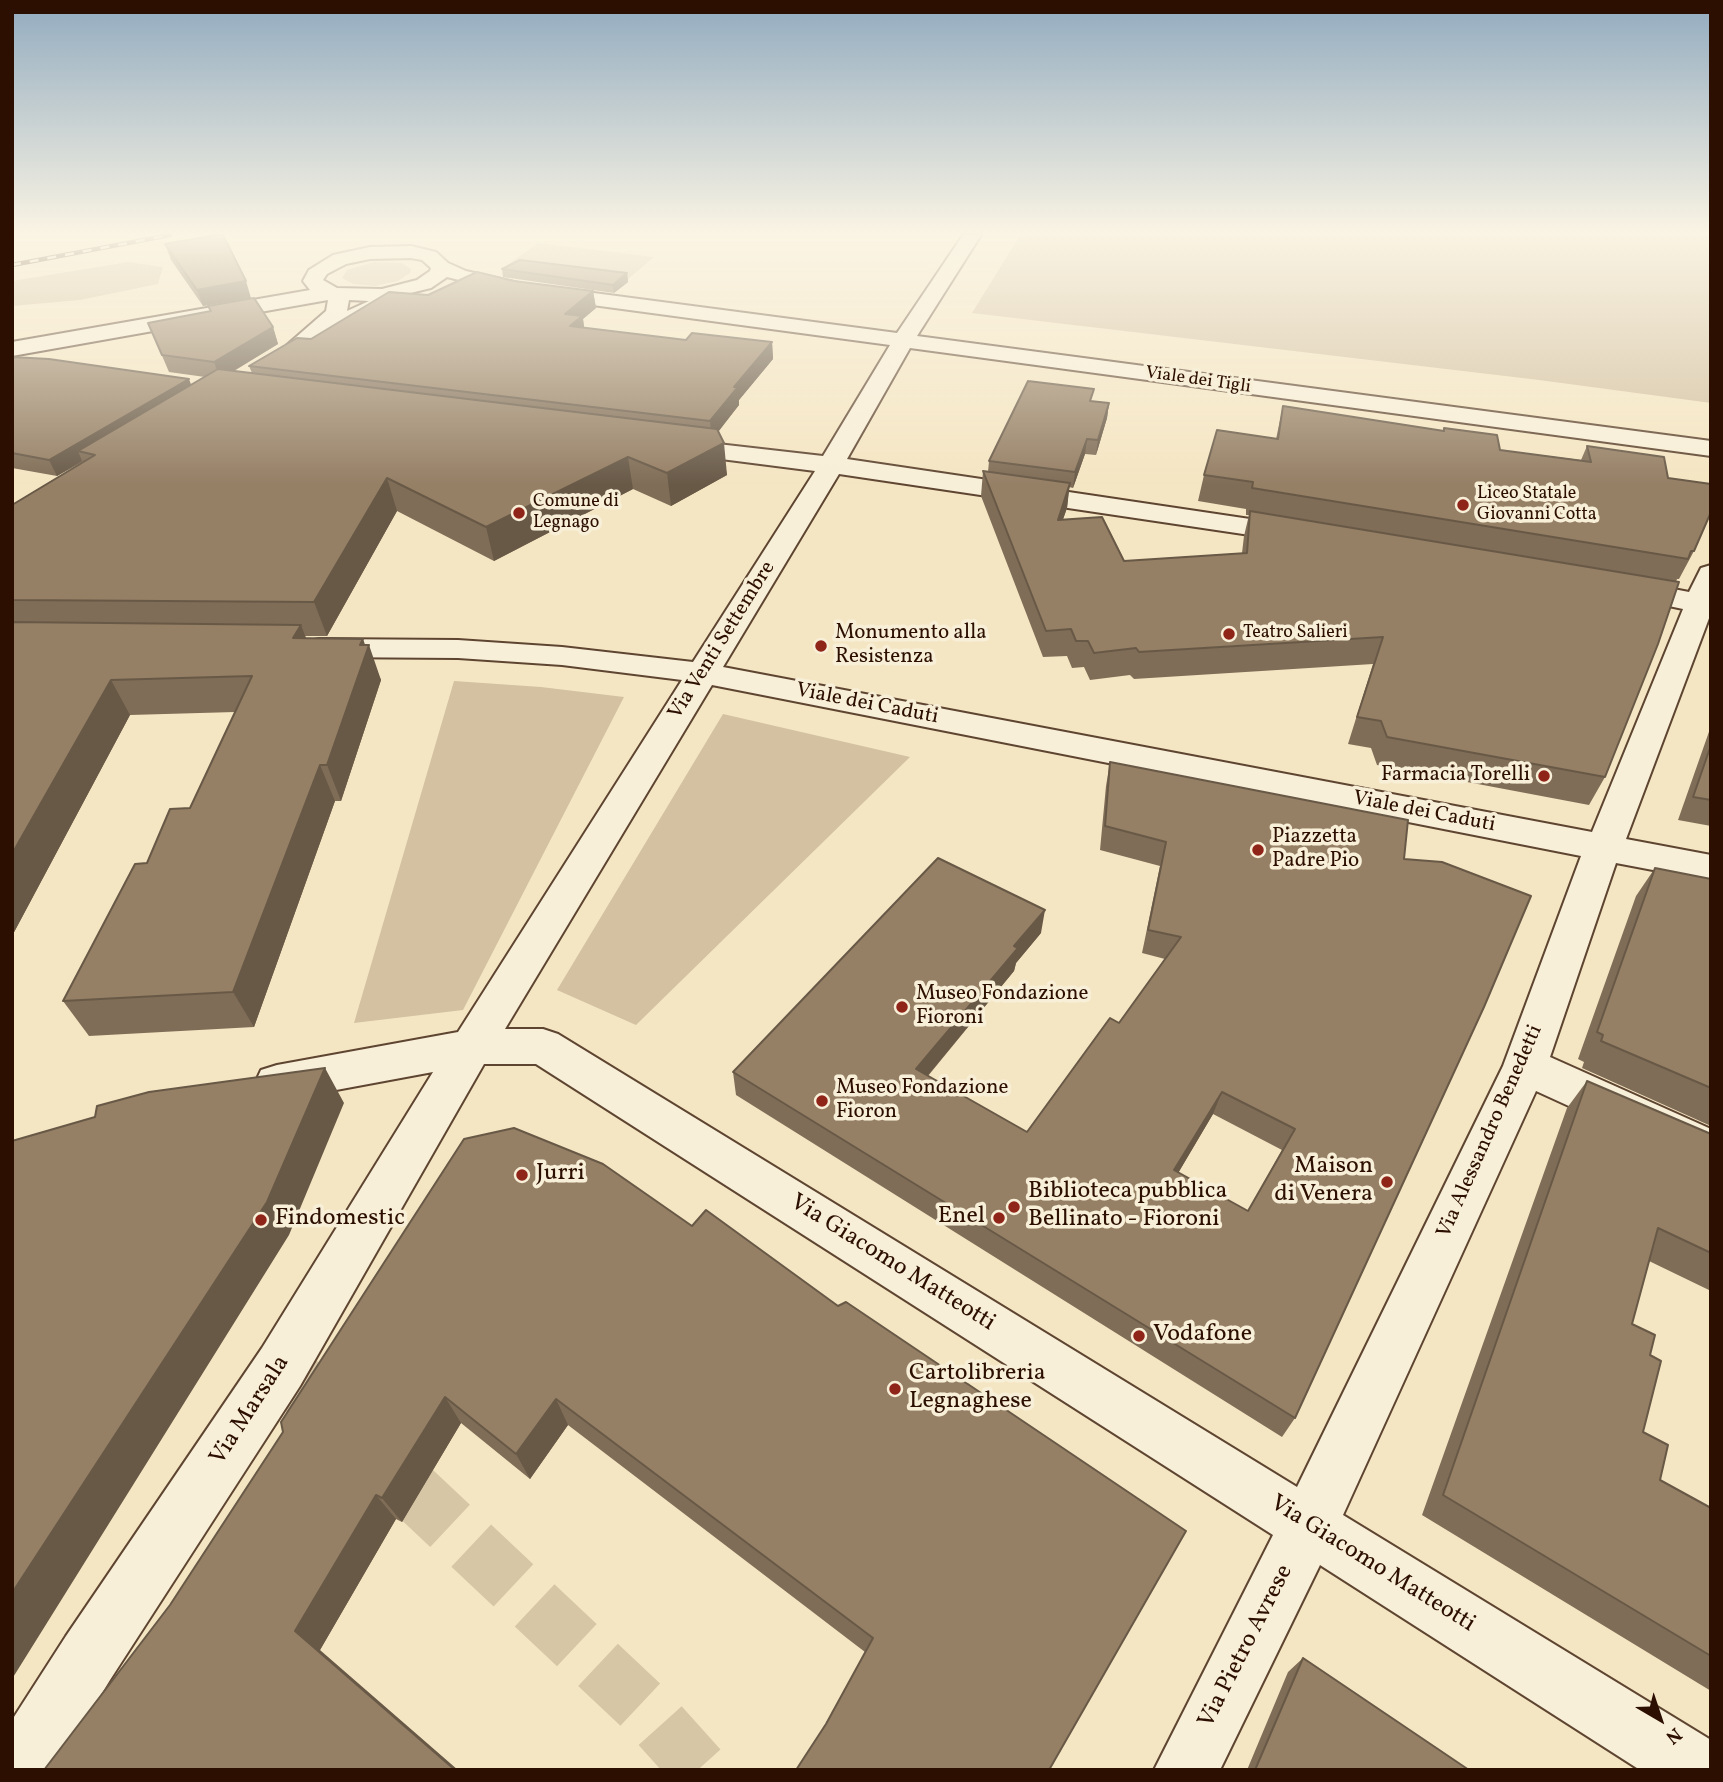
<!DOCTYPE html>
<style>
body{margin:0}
#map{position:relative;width:1723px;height:1782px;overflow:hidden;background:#f5e6c3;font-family:Vollkorn,serif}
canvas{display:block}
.frame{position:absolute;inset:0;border:14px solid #2c0f00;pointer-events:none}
.north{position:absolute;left:1625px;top:1684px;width:70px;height:70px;-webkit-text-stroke:5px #f8efd8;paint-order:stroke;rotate:141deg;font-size:19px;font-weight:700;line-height:28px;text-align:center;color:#2c0f00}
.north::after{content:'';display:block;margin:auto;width:24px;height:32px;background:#2c0f00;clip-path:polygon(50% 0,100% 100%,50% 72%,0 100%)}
</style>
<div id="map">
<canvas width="1723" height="1782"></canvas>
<div class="frame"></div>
<div class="north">N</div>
</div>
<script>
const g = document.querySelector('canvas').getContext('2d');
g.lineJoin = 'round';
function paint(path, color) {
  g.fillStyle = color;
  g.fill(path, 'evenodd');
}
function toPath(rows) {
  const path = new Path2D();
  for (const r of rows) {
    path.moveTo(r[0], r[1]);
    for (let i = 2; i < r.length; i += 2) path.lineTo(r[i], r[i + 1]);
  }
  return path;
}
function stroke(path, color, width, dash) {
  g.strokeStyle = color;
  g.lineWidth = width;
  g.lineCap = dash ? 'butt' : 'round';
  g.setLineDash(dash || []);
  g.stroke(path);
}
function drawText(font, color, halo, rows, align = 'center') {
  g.font = font + ' Vollkorn,serif';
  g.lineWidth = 7;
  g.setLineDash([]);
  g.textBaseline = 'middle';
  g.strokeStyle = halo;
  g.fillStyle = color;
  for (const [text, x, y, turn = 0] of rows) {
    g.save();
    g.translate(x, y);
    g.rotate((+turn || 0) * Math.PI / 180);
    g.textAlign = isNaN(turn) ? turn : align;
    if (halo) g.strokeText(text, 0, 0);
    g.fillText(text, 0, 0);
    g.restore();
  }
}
paint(toPath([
 [1020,235,1711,235,1711,403,1539,380,972,313],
 [538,243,654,257,627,280,507,265],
 [128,262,163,267,158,284,80,300,12,306,12,281],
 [374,262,402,263,411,269,410,273,398,281,375,286,353,284,342,278,347,270],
 [454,681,541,687,624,697,463,1010,354,1023],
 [723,714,910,757,636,1025,557,990]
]), '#d3c1a2');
stroke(toPath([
 [281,1367,646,1710,700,1770]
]), '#d7c6a6', 58, [58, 29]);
const minor = toPath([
 [963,235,981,235,917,336,1711,441,1711,456,910,348,847,459,1297,526,1307,528,1311,534,1307,540,1297,542,839,474,723,667,1592,832,1683,609,1612,594,1607,588,1612,582,1622,579,1689,592,1701,568,1711,565,1711,613,1626,839,1711,855,1711,881,1616,863,1550,1057,1711,1129,1711,1171,1536,1091,1343,1515,1711,1740,1711,1770,1640,1770,1320,1565,1220,1770,1154,1770,1273,1535,536,1064,484,1064,300,1386,110,1680,55,1770,12,1770,12,1720,66,1636,262,1348,433,1072,277,1101,261,1096,255,1083,261,1070,277,1065,458,1032,682,680,562,665,458,658,319,657,308,655,303,648,308,641,319,639,458,640,562,647,693,662,815,471,674,453,665,451,662,446,665,441,674,439,823,456,890,345,518,295,447,277,431,288,378,301,383,306,380,310,298,352,290,350,287,345,326,311,328,300,12,356,12,342,310,290,303,281,309,270,333,255,370,247,411,246,436,252,448,263,466,271,518,283,897,333,963,235],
 [411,258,422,260,431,268,430,271,417,280,382,289,337,288,323,280,327,274,346,264,370,259,411,258],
 [349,300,369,301,347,311,349,300],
 [712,685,1581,856,1503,1066,1297,1487,558,1034,543,1029,505,1029,712,685]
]);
stroke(minor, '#5e4531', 4);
paint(minor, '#f8efd8');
const rail = toPath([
 [12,265,170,235]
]);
stroke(rail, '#2c0f00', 4.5);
stroke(rail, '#f8efd8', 2.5, [9]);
paint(toPath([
 [165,244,251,298,203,306,171,260],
 [502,269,627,273,628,282,614,293,503,277],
 [514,281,593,291,596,308,583,319,584,328,686,340,772,342,773,359,739,400,739,405,718,431,727,475,671,506,633,489,494,561,397,511,327,636,305,636,306,638,365,645,381,680,341,801,335,801,254,1027,89,1036,63,1001,147,863,190,808,235,712,130,715,12,936,12,505,83,462,57,476,12,468,12,357,191,385,205,377,169,372,148,323,210,311,208,306,273,327,278,344,234,371,252,373,249,366,311,339,428,295],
 [1092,401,1109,403,1107,418,1096,455,1085,454,1073,488,1069,487,1067,508,1063,519,1124,561,1242,553,1244,536,1249,515,1246,515,1246,509,1198,501,1204,475,1276,439,1283,406,1443,431,1444,428,1500,450,1581,460,1587,446,1668,478,1694,551,1679,579,1677,579,1676,582,1605,777,1589,805,1377,765,1371,748,1348,744,1373,664,1134,679,1130,675,1090,680,1084,667,1072,668,1067,656,1043,657,981,496,983,471,988,472,989,461],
 [1711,726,1711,826,1678,820],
 [1110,762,1408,820,1295,1418,1282,1437,736,1095,733,1072,1041,933,1016,963,1014,971,928,1076,1027,1132,1119,1023,1165,959,1142,953,1160,866,1100,850,1106,786],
 [1213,1114,1282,1150,1248,1211,1178,1173],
 [1655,868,1711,879,1711,1126,1582,1068,1584,1062,1578,1059,1636,896],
 [1587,1081,1711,1134,1711,1291,1649,1261,1632,1324,1650,1355,1643,1432,1660,1480,1711,1508,1711,1691,1422,1515,1567,1108],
 [692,1226,838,1306,1186,1531,826,1724,865,1652,568,1425,530,1479,461,1423,402,1522,396,1519,320,1650,170,1605,283,1432],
 [1303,1658,1469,1770,1247,1770,1288,1672]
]), '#806d57');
paint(toPath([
 [627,273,628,282,614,293,613,285],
 [246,281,251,298,203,306,197,290],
 [593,291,596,308,583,319,585,333,573,343,565,314],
 [273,327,278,344,220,379,214,362],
 [772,342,773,359,739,400,739,405,712,440,710,421,734,387],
 [189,379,195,395,78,451,82,461,57,476,49,460],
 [1109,403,1107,418,1096,455,1098,440],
 [1087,439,1085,454,1073,488,1075,472],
 [724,443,727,475,671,506,667,473],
 [628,457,633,489,494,561,486,527],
 [387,478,397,511,327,636,314,602],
 [1070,483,1067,508,1054,545,1058,520],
 [301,625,314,659,293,638],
 [363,639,367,650,369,645,381,680,341,801,327,765,360,645],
 [111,680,130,715,12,936,12,854],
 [320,765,335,801,254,1027,233,992],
 [1045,910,1041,933,1016,963,1014,971,914,1092,916,1069,1014,946],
 [325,1068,344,1103,289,1235,12,1679,12,1593],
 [1222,1092,1213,1114,1167,1192,1174,1170],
 [445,1397,461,1423,402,1522,382,1498],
 [556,1399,568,1425,530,1479,516,1454],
 [376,1495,396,1519,320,1650,458,1770,455,1770,295,1631]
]), '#685947');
const building = toPath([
 [216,235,223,235,246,281,197,290,165,244,216,235],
 [520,260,627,273,613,285,502,269,520,260],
 [477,272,514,281,593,291,565,314,582,316,570,326,686,340,692,333,772,342,734,387,738,387,710,421,249,366,297,338,311,339,389,292,428,295,477,272],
 [254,298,273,327,214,362,162,355,148,323,211,311,208,306,254,298],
 [12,357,49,359,189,379,49,460,12,453,12,357],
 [218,369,717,429,724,443,667,473,628,457,486,527,387,478,314,602,12,600,12,505,95,455,78,451,218,369],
 [1028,381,1094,389,1090,401,1109,403,1098,440,1087,439,1075,472,989,461,1028,381],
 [1283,406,1444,431,1444,428,1497,435,1500,450,1591,462,1587,446,1664,457,1668,478,1711,484,1711,512,1694,551,1691,551,1688,559,1252,488,1253,482,1204,475,1217,430,1278,439,1283,406],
 [983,471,1070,483,1058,520,1102,517,1124,561,1247,553,1250,511,1679,582,1658,644,1605,777,1387,737,1381,721,1357,717,1383,637,1139,652,1136,648,1094,653,1088,641,1076,641,1071,629,1046,631,983,471],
 [12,622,301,625,293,638,363,639,360,645,369,645,327,765,320,765,233,992,63,1001,135,864,147,863,170,809,190,808,252,676,111,680,12,854,12,622],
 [1711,745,1711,800,1693,797,1711,745],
 [1110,762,1408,820,1404,859,1442,862,1531,896,1484,1007,1295,1418,733,1072,938,858,1045,910,1014,946,1018,948,916,1069,1027,1132,1110,1018,1119,1023,1181,937,1148,930,1166,842,1105,826,1110,762],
 [1222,1092,1295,1129,1248,1211,1174,1170,1222,1092],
 [1655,868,1711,879,1711,1088,1601,1041,1603,1035,1597,1032,1655,868],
 [325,1068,267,1202,12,1593,12,1141,95,1117,97,1106,149,1092,325,1068],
 [1587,1081,1711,1134,1711,1253,1658,1228,1632,1324,1655,1335,1650,1355,1661,1361,1643,1432,1668,1445,1660,1480,1711,1508,1711,1656,1443,1495,1587,1081],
 [514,1128,603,1164,692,1226,706,1210,838,1306,846,1302,1186,1531,1049,1770,796,1770,826,1724,873,1638,556,1399,516,1454,445,1397,382,1498,376,1495,295,1631,455,1770,44,1770,170,1605,283,1432,281,1422,464,1139,514,1128],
 [1303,1658,1469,1770,1255,1770,1303,1658]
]);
paint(building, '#957f65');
stroke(building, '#685947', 2);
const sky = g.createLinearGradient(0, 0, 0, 485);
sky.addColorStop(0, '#92abbf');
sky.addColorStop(0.48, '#faf4e4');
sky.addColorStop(1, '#faf4e400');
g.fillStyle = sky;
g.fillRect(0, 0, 1723, 485);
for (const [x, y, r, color] of [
 [1463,505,7,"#8f2418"],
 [519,513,7,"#8f2418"],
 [1229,634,7,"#8f2418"],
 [821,646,7,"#8f2418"],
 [1544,776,7,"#8f2418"],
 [1258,850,7,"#8f2418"],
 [902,1007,7,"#8f2418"],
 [822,1101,7,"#8f2418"],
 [522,1175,7,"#8f2418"],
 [1387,1182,7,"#8f2418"],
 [1014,1207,7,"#8f2418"],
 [999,1218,7,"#8f2418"],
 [261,1220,7,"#8f2418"],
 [1139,1336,7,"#8f2418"],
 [895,1389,7,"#8f2418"]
]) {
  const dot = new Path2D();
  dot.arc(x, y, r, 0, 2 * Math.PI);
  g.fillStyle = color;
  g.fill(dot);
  stroke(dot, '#f8efd8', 2.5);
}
drawText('18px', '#2c0f00', '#f8efd8', [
 ["Viale dei Tigli",1198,381,8]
]);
drawText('18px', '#2c0f00', '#f8efd8', [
 ["Liceo Statale",1477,495],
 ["Giovanni Cotta",1477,516],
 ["Comune di",533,503],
 ["Legnago",533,524],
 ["Teatro Salieri",1243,634]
], 'left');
drawText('21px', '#2c0f00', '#f8efd8', [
 ["Monumento alla",835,634],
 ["Resistenza",835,658],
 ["Farmacia Torelli",1530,776,"right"],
 ["Piazzetta",1272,838],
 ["Padre Pio",1272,862],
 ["Museo Fondazione",916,995],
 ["Fioroni",916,1019],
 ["Museo Fondazione",836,1089],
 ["Fioron",836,1113]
], 'left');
drawText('21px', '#2c0f00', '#f8efd8', [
 ["Via Venti Settembre",723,641,-58],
 ["Viale dei Caduti",867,705,11],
 ["Viale dei Caduti",1424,813,11],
 ["Via Alessandro Benedetti",1491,1132,-66]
]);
drawText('24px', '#2c0f00', '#f8efd8', [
 ["Maison",1373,1168,"right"],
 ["di Venera",1373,1196,"right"],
 ["Jurri",536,1175],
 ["Biblioteca pubblica",1028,1193],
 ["Bellinato - Fioroni",1028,1221],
 ["Enel",985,1218,"right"],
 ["Findomestic",275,1220],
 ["Vodafone",1153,1336],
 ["Cartolibreria",909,1375],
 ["Legnaghese",909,1403]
], 'left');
drawText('24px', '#2c0f00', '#f8efd8', [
 ["Via Giacomo Matteotti",892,1264,32],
 ["Via Marsala",251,1411,-57],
 ["Via Giacomo Matteotti",1372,1565,32],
 ["Via Pietro Avrese",1247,1647,-63]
]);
</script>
